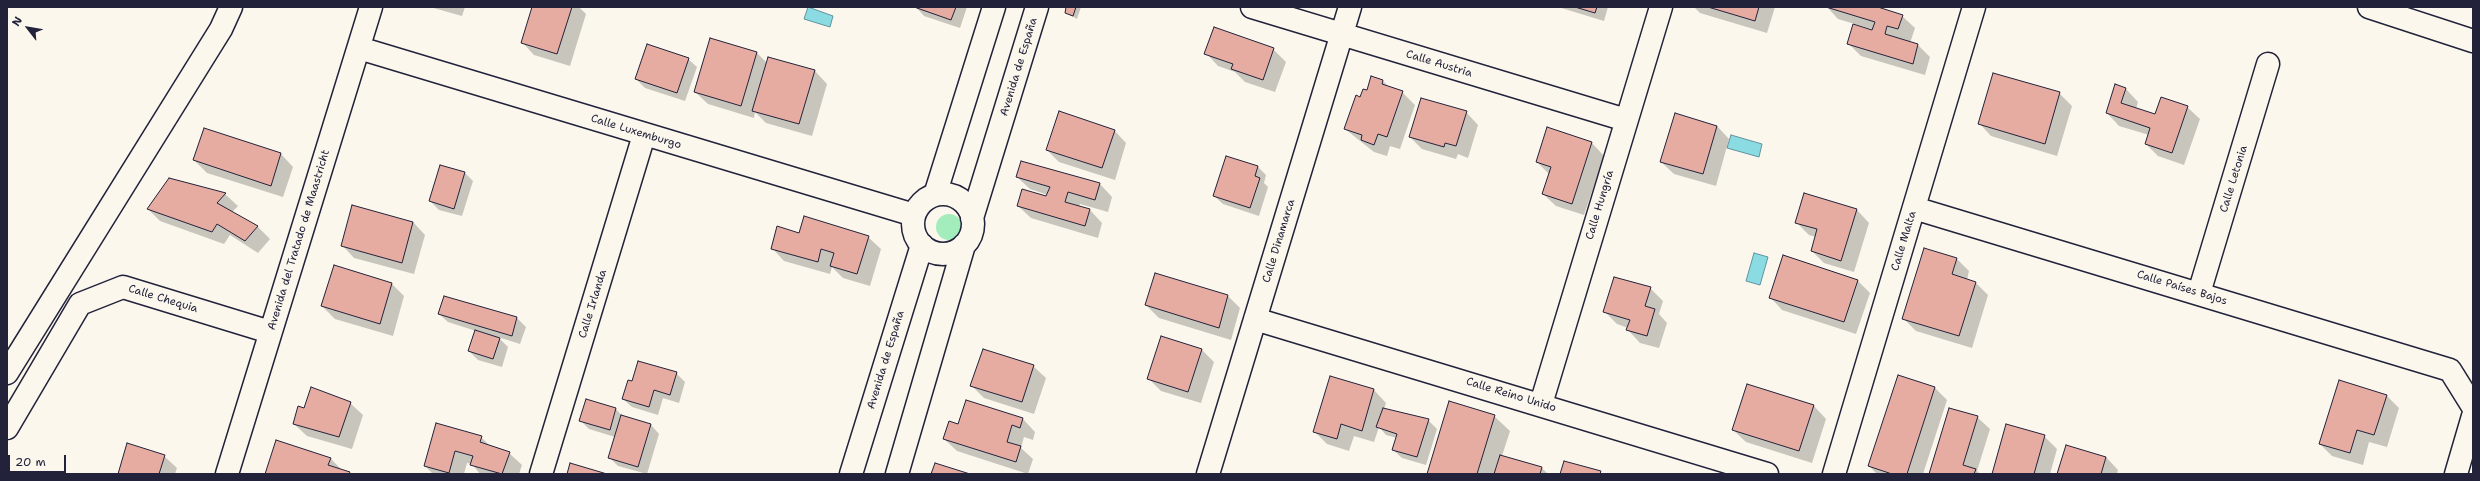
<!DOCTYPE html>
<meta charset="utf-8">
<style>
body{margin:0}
#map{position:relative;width:2480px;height:481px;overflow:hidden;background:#fbf7ec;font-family:"Shantell Sans",sans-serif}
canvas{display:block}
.frame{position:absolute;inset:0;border:8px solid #22223b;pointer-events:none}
.north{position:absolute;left:8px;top:8px;width:40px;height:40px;-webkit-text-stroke:3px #fbf7ec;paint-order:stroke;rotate:301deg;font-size:11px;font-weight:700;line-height:16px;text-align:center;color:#22223b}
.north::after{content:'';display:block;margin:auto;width:14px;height:18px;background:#22223b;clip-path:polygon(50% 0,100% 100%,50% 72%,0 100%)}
.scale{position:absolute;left:8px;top:455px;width:58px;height:18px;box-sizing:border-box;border:2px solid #22223b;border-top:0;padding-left:5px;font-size:12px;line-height:14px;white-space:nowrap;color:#22223b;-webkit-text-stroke:3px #fbf7ec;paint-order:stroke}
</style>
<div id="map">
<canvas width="2480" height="481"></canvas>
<div class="frame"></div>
<div class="north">N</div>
<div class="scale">20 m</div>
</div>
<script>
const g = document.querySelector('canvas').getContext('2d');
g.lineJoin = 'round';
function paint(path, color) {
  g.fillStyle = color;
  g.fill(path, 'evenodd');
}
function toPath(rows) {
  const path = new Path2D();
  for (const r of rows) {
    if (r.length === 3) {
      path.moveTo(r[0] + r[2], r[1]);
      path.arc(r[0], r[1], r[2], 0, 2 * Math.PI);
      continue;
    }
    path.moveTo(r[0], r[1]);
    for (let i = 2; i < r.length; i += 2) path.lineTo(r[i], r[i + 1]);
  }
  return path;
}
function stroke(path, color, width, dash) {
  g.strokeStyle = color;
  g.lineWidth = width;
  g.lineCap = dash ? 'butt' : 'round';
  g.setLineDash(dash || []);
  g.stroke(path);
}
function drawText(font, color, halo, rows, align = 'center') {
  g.font = font + ' "Shantell Sans",sans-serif';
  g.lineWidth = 3;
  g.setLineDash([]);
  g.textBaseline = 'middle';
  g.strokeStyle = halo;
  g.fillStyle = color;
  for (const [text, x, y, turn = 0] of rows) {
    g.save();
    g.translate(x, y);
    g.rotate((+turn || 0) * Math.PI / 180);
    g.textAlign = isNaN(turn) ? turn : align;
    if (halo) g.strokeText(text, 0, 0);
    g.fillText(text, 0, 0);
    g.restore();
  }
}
paint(toPath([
 [949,227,13]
]), '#a3ecbb');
const water = toPath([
 [808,7,833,16,830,27,804,19,808,7],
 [1731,135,1762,144,1759,157,1727,148,1731,135],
 [1754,253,1768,257,1760,285,1746,281,1754,253]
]);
paint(water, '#8bdce2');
stroke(water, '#61929f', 1);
paint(toPath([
 [430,7,465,7,462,16],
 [533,7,579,7,586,14,570,66,534,55,522,42],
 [916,7,967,7,960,28,924,16],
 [1068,7,1081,7,1077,19,1066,13],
 [1558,7,1608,7,1604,21],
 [1694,7,1775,7,1767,33,1700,13],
 [1827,7,1874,7,1902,16,1915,28,1910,43,1918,45,1930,57,1925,75,1861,56,1848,43,1878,31,1838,19],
 [711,40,757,53,767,63,815,71,827,84,812,136,766,123,755,112,754,118,708,104,695,92],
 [1273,49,1286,62,1275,92,1245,82,1235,72,1218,66,1206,53],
 [688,59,697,67,685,101,645,88,636,79],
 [1372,77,1383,81,1390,88,1402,92,1415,105,1400,149,1390,146,1387,156,1374,152,1345,129,1361,98,1367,91],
 [2116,86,2126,89,2138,102,2136,109,2156,115,2187,107,2200,119,2184,165,2158,156,2146,144,2149,135,2119,126,2107,113],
 [2059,93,2072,106,2057,156,1991,136,1979,123],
 [1466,112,1478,125,1468,158,1458,154,1456,159,1422,149,1410,137],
 [1675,114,1717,126,1729,139,1716,186,1674,174,1661,162],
 [204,129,281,154,293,167,283,197,207,173,194,160],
 [1548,129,1592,143,1604,156,1584,215,1556,206,1543,194,1549,174,1537,162],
 [1114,130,1126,143,1115,180,1059,162,1047,150],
 [1258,167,1266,175,1264,183,1268,187,1259,216,1223,204,1214,196],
 [465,173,473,181,462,216,439,210,430,201],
 [1017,177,1100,184,1112,197,1108,212,1080,204,1079,207,1090,210,1102,223,1098,238,1031,218,1018,206,1047,198,1048,195,1030,189],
 [169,180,225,194,238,206,232,212,258,227,270,239,258,253,230,235,224,244,160,221,148,209],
 [1857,210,1869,223,1854,272,1824,263,1812,251,1816,237,1809,235,1796,222],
 [413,222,425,235,414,274,354,258,342,245],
 [800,234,868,237,881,249,870,286,843,278,832,267,830,274,784,261,772,248],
 [1925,249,1957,259,1969,271,1967,280,1976,283,1988,295,1972,348,1916,331,1903,318],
 [334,266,392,284,404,296,393,336,335,319,322,306],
 [1156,274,1228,296,1240,308,1231,340,1159,318,1146,305],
 [1857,280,1870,293,1856,334,1782,310,1770,297],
 [1650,288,1663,301,1659,314,1667,323,1659,348,1640,343,1628,330,1628,328,1617,324,1605,312],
 [445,297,517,318,526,327,520,344,498,337,508,347,502,367,478,360,469,351,476,331,448,322,439,314],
 [1201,349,1214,362,1201,403,1161,391,1148,378],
 [1033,366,1046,378,1034,414,984,398,972,386],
 [676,373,685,382,679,403,663,398,658,415,632,407,623,399,632,383],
 [1331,377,1374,390,1386,403,1384,409,1428,420,1437,429,1426,465,1402,458,1393,450,1397,438,1386,435,1379,427,1374,442,1354,436,1349,451,1327,444,1314,431],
 [1935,388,1947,400,1923,474,1877,474,1869,466],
 [2387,396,2399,408,2387,447,2369,442,2363,465,2332,456,2320,444],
 [587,400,616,409,623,417,651,425,659,434,647,474,618,466,609,457,615,437,589,429,580,420],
 [350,403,363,415,352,449,307,436,294,424],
 [1814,406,1826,419,1812,463,1746,442,1733,430],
 [1494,416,1510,431,1502,456,1542,468,1548,474,1428,474],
 [1977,417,1990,429,1977,471,1980,474,1930,474],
 [1023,419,1035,432,1033,440,1024,437,1021,448,1033,459,1028,474,957,451,944,439,959,425],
 [2044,436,2057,449,2050,474,1993,474],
 [481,437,491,447,509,453,522,465,519,474,480,474,472,464,467,463,464,474,433,474,425,466],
 [164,456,177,468,175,474,119,474],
 [2106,457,2118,470,2117,474,2058,474],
 [331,459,343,471,350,474,266,474]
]), '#0003');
const building = toPath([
 [532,7,572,7,557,54,521,43,532,7],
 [914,7,956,7,951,20,914,7],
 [1066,7,1076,7,1073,16,1065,13,1066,7],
 [1575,7,1597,7,1595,13,1575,7],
 [1708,7,1759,7,1755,21,1708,7],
 [1826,7,1878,7,1903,15,1898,29,1887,26,1885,34,1918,44,1913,64,1847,44,1853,24,1872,30,1875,22,1826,7],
 [1214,27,1274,48,1263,80,1231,69,1233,64,1204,54,1214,27],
 [710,38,757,52,741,106,694,92,710,38],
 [647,44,689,58,677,93,635,79,647,44],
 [768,57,815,70,799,124,752,111,768,57],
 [1993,73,2060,92,2045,144,1978,124,1993,73],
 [1371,76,1383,80,1382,84,1403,91,1387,137,1378,134,1374,145,1361,140,1362,135,1344,129,1356,95,1360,97,1363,89,1367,90,1371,76],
 [2115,84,2126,88,2121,103,2155,114,2161,97,2188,106,2172,153,2145,144,2150,128,2106,113,2115,84],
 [1421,98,1467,111,1456,146,1445,143,1444,147,1409,137,1421,98],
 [1059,111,1115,130,1102,168,1046,150,1059,111],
 [1675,113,1717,126,1703,174,1660,162,1675,113],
 [1547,127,1592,142,1572,204,1542,194,1551,167,1536,162,1547,127],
 [204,128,281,153,271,186,193,160,204,128],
 [1226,156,1258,166,1255,176,1260,178,1250,208,1213,196,1226,156],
 [1021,161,1100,183,1095,200,1068,192,1065,202,1090,209,1085,226,1017,206,1022,189,1046,196,1050,187,1016,177,1021,161],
 [440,165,465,172,454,209,429,201,440,165],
 [169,178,226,193,217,203,258,226,245,241,217,224,212,232,147,209,169,178],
 [1804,193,1857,209,1841,261,1811,251,1817,229,1795,223,1804,193],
 [352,205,413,222,402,263,341,246,352,205],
 [804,216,869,236,857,274,830,266,834,253,821,249,818,262,771,249,777,226,799,233,804,216],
 [1924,248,1957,258,1952,274,1976,282,1959,336,1902,319,1924,248],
 [1783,255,1858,280,1844,322,1769,298,1783,255],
 [334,265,392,283,380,324,321,306,334,265],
 [1155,273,1228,295,1219,328,1145,305,1155,273],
 [1614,277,1651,287,1645,306,1655,309,1647,336,1626,330,1630,320,1603,312,1614,277],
 [444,296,517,317,512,336,438,314,444,296],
 [475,330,500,338,493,359,468,351,475,330],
 [1161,336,1202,349,1188,392,1147,379,1161,336],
 [983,349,1034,365,1022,402,970,386,983,349],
 [638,361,677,372,670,395,654,390,649,407,622,399,628,380,632,381,638,361],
 [1898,375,1935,387,1907,474,1892,474,1868,466,1898,375],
 [1330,376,1374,389,1362,431,1341,424,1337,439,1313,432,1330,376],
 [2339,380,2387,395,2374,435,2357,430,2350,453,2319,444,2339,380],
 [1747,384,1814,405,1799,451,1732,430,1747,384],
 [311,387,351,402,339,437,293,424,298,406,304,408,311,387],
 [586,399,616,408,610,430,579,421,586,399],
 [966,400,1023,418,1020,428,1012,425,1007,442,1021,446,1016,462,943,439,949,421,958,424,966,400],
 [1449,401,1495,415,1477,474,1427,474,1449,401],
 [1383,408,1429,419,1417,457,1392,450,1397,434,1376,427,1383,408],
 [1949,408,1978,416,1963,465,1976,469,1974,474,1929,474,1949,408],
 [621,415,651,424,638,467,608,458,621,415],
 [436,423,482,436,480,442,510,452,502,474,470,465,473,456,455,451,449,473,424,466,436,423],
 [2006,424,2045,435,2034,474,1992,474,2006,424],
 [276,440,331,458,328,465,350,472,349,474,265,474,276,440],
 [127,443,165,455,159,474,118,474,127,443],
 [2066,445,2106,457,2101,474,2057,474,2066,445],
 [1500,455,1542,467,1540,474,1494,474,1500,455],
 [1564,461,1601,471,1600,474,1560,474,1564,461],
 [570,463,607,474,567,474,570,463],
 [935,463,970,474,931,474,935,463]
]);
paint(building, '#e6aca1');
stroke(building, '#22223b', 1);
const minor = toPath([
 [1252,7,1626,120],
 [2369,7,2473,41],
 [359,48,914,215],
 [943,224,30],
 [935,195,994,7],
 [1914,208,2450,370,2473,407],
 [972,218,1037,7],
 [2199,293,2268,64],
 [1255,319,1767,474],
 [7,373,221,29,231,7],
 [1541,404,1661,7],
 [7,428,80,304,123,287,270,332],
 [227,474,371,7],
 [541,474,644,135],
 [851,474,922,245],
 [897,474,964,245],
 [1208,474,1350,7],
 [1834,474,1974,7],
 [2456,474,2473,416]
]);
stroke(minor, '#22223b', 25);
stroke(minor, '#fbf7ec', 22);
drawText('11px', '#22223b', '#fbf7ec', [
 ["Calle Austria",1439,64,17],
 ["Avenida de España",1019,67,-73],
 ["Calle Luxemburgo",636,132,17],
 ["Calle Letonia",2234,179,-73],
 ["Calle Hungría",1600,205,-73],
 ["Avenida del Tratado de Maastricht",299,240,-73],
 ["Calle Dinamarca",1279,241,-73],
 ["Calle Malta",1904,241,-73],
 ["Calle Países Bajos",2182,288,17],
 ["Calle Chequia",163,299,17],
 ["Calle Irlanda",593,304,-73],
 ["Avenida de España",886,360,-73],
 ["Calle Reino Unido",1511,395,17]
]);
</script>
